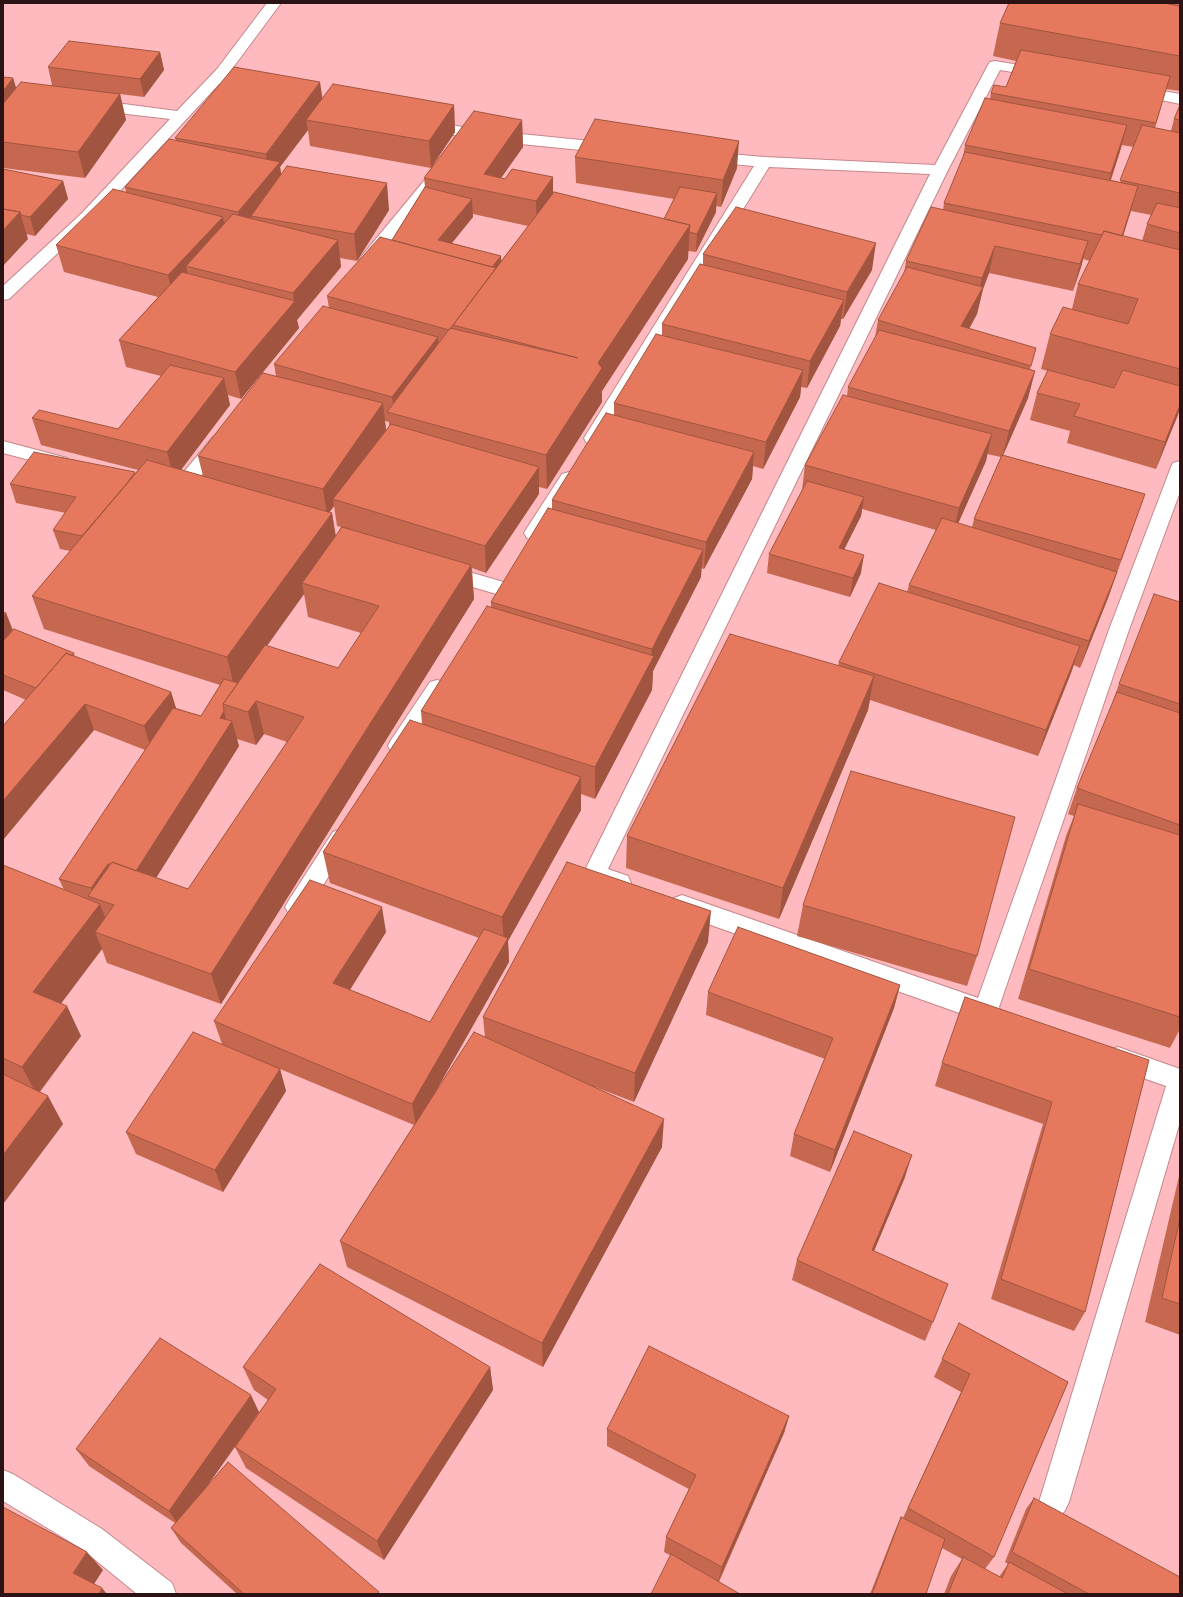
<!DOCTYPE html>
<style>
body{margin:0}
#map{position:relative;width:1183px;height:1597px;overflow:hidden;background:#febabe;font-family:Barlow,sans-serif}
canvas{display:block}
.frame{position:absolute;inset:0;border:4px solid #2b1315;pointer-events:none}
</style>
<div id="map">
<canvas width="1183" height="1597"></canvas>
<div class="frame"></div>
</div>
<script>
const g = document.querySelector('canvas').getContext('2d');
g.lineJoin = 'round';
function toPath(rows) {
  const path = new Path2D();
  for (const r of rows) {
    path.moveTo(r[0], r[1]);
    for (let i = 2; i < r.length; i += 2) path.lineTo(r[i], r[i + 1]);
  }
  return path;
}
function stroke(path, color, width, dash) {
  g.strokeStyle = color;
  g.lineWidth = width;
  g.lineCap = dash ? 'butt' : 'round';
  g.setLineDash(dash || []);
  g.stroke(path);
}
function paint(path, color) {
  g.fillStyle = color;
  g.fill(path, 'evenodd');
}
const street = toPath([
 [267,3,281,3,226,77,256,84,258,87,256,90,251,91,219,84,94,219,9,299,3,300,3,286,82,213,170,119,93,110,88,108,85,105,88,102,93,100,177,111,217,69,267,3],
 [995,61,1043,69,1048,70,1050,73,1048,76,1043,77,1000,70,948,170,608,869,628,876,631,883,628,890,620,892,586,881,583,874,930,174,769,167,600,442,593,444,586,442,584,438,754,166,707,162,701,160,699,157,701,154,707,152,764,157,935,165,988,65,990,62,995,61],
 [1134,86,1180,94,1180,104,1129,93,1127,90,1129,87,1134,86],
 [425,119,471,129,611,143,616,145,619,148,616,151,611,153,471,139,420,127,417,124,420,121,425,119],
 [434,174,440,176,442,179,440,182,373,265,367,266,361,265,359,261,361,257,428,176,434,174],
 [220,435,227,437,229,441,184,497,177,498,166,496,164,491,166,486,173,485,213,437,220,435],
 [3,441,67,458,69,462,67,466,60,468,3,453,3,441],
 [1180,461,1180,492,1130,627,999,1007,1002,1013,999,1020,990,1023,985,1022,674,912,670,905,674,898,682,895,978,998,1110,627,1171,467,1173,463,1180,461],
 [569,472,576,474,578,478,541,538,534,540,527,538,524,533,527,528,562,474,569,472],
 [445,565,507,583,510,588,507,593,500,595,438,577,435,572,438,567,445,565],
 [437,680,444,682,447,688,444,694,407,752,399,754,391,752,388,746,391,740,430,682,437,680],
 [341,829,349,832,352,838,349,844,305,914,297,917,289,914,285,907,289,900,333,832,341,829],
 [1118,1047,1180,1069,1180,1122,1069,1502,1064,1512,1054,1517,1044,1512,1039,1502,1166,1086,1109,1066,1106,1058,1109,1050,1118,1047],
 [3,1470,13,1474,102,1529,172,1583,176,1594,137,1594,82,1549,3,1501,3,1470]
]);
stroke(street, '#c6878b', 2);
paint(street, '#fff');
paint(toPath([
 [1180,3,1180,91,1166,89,1155,128,1171,131,1174,119,1180,105,1180,408,1156,469,1067,443,1070,431,1030,420,1037,393,1048,371,1041,369,1050,334,1072,309,1078,284,1090,261,1083,259,1081,267,1073,291,989,273,983,289,977,314,969,329,1036,348,1030,369,1035,371,1028,398,1003,455,1145,494,1108,598,1080,668,1074,665,1038,756,870,700,868,710,779,919,626,868,627,836,838,666,839,662,907,592,909,585,936,530,862,509,861,516,844,549,861,573,850,597,767,573,769,554,802,490,805,465,847,396,848,387,875,338,878,320,904,274,906,261,943,210,944,203,963,158,965,145,990,99,991,93,1006,87,1016,61,993,56,1000,23],
 [1122,145,1134,147,1120,182,1111,180],
 [1131,211,1151,215,1147,224,1142,241,1123,236],
 [987,454,1001,457,974,519,972,527,958,523,986,461],
 [160,52,164,70,144,97,120,94,126,120,85,178,3,168,3,77,13,78,16,88,52,85,48,67],
 [322,99,454,105,455,132,433,165,522,120,523,147,501,178,505,179,553,177,553,193,664,219,674,199,576,183,575,157,737,168,721,207,716,206,716,212,696,252,688,251,688,259,602,391,602,402,547,489,539,487,539,494,486,573,472,568,474,599,221,1004,107,963,102,949,61,1003,81,1036,40,1092,63,1124,3,1204,3,865,64,890,59,879,145,750,94,730,3,840,3,726,26,700,3,690,3,612,6,613,13,630,74,653,75,657,171,692,176,708,201,716,220,685,44,629,32,596,70,551,60,549,53,530,66,513,16,503,10,484,135,473,138,470,41,445,32,418,118,429,161,376,126,367,119,340,158,297,64,272,56,245,126,192,125,187,176,140,175,138],
 [308,130,310,146,431,168,424,178,425,187,392,240,327,296,329,308,274,364,276,376,198,456,203,476,181,470,230,405,228,395,241,399,299,328,297,320,341,267,340,258,357,261,389,210,281,174,280,167],
 [473,214,528,226,501,261,501,256,452,243,473,217],
 [385,421,389,422,389,427,386,430],
 [334,506,337,526,341,527,336,536,332,513,329,512],
 [304,594,308,617,361,633,338,668,267,646],
 [264,734,287,742,188,889,156,878,239,746,237,739,256,745],
 [3,169,63,181,68,199,35,236,26,234,28,239],
 [703,254,872,270,843,319,841,319,840,326,807,388,801,387,800,397,763,469,753,466,752,479,704,569,701,568,701,577,653,671,652,690,595,799,581,794,581,810,508,941,509,962,436,1091,485,1037,483,1017,708,942,634,1102,595,1087,662,1147,543,1367,347,1267,340,1241,414,1125,280,1069,286,1091,223,1192,136,1154,126,1132,222,1044,214,1021,386,932,350,990,430,1022,479,938,330,883,323,852,422,724,421,711,491,607,491,602,552,509,552,500,614,415,614,403,662,335,662,324,703,265],
 [1180,602,1180,1029,1170,1048,1018,999,1066,836,1074,816,1068,814,1077,788,1110,709,1119,684],
 [803,905,977,956,967,986,797,936],
 [900,985,894,1008,830,1172,790,1156,794,1134,825,1059,706,1015,708,992],
 [1149,1060,1085,1312,1074,1331,991,1299,1043,1124,935,1086,942,1063],
 [1180,1172,1180,1335,1145,1322],
 [905,1177,874,1251,933,1322,925,1341,792,1280,797,1260],
 [959,1323,1068,1382,994,1557,985,1569,999,1577,1008,1564,1005,1562,1026,1509,1034,1498,1180,1594,944,1594,951,1576,962,1559,942,1548,926,1594,870,1594,894,1533,901,1517,903,1518,961,1392,934,1377],
 [243,1367,490,1367,493,1390,384,1560,246,1468,235,1447,208,1485,379,1592,379,1594,237,1594,181,1543,171,1528,175,1523,89,1466,76,1449,259,1412,239,1440,268,1400,254,1390],
 [789,1416,784,1433,719,1582,664,1552,666,1537,689,1489,607,1446,607,1429]
]), '#c66850');
paint(toPath([
 [160,52,164,70,144,97,140,79],
 [13,78,21,104,3,127,3,91],
 [320,82,324,108,306,120,308,130,280,167,284,188,251,216,253,226,243,238,238,212,269,174,266,154],
 [120,94,126,120,85,178,78,152],
 [454,105,455,132,431,168,429,141],
 [522,120,523,147,491,192,484,174],
 [1127,125,1120,151,1104,200,1111,173],
 [739,141,737,168,721,207,723,180],
 [553,177,553,204,537,228,536,201],
 [63,181,68,199,35,236,30,217],
 [387,183,389,210,357,261,354,234],
 [1138,186,1130,213,1114,266,1121,239],
 [717,193,716,212,696,252,697,234],
 [472,199,473,217,442,255,438,240],
 [20,212,28,239,3,266,3,230],
 [223,217,228,244,186,266,190,285,174,302,168,275],
 [690,225,688,259,602,391,602,402,547,489,546,455,598,363],
 [338,240,341,267,297,320,299,328,241,399,235,372,294,302,293,293],
 [1088,241,1081,267,1073,291,1080,264],
 [876,243,872,270,843,319,847,292],
 [995,246,989,273,983,289,977,314,960,345,961,326,978,296,982,278],
 [501,256,502,274,492,268],
 [844,300,840,326,807,388,810,361],
 [438,337,440,364,394,413,392,397],
 [803,370,800,397,763,469,766,442],
 [1035,371,1028,398,1002,458,1009,431],
 [224,378,230,405,174,479,167,452],
 [383,403,386,430,333,499,334,506,327,516,323,489],
 [1180,405,1180,408,1178,415,1156,469,1165,442],
 [992,434,986,461,953,535,959,508],
 [754,452,752,479,704,569,706,542],
 [539,467,539,494,486,573,485,546],
 [1145,494,1108,598,1080,668,1089,641,1117,573],
 [864,497,861,516,836,566,839,548],
 [332,513,337,547,302,583,304,594,235,690,227,657],
 [703,550,701,577,653,671,652,690,595,799,595,767,651,660,652,649],
 [864,555,861,573,850,597,853,578],
 [471,565,474,599,221,1004,211,974],
 [6,613,16,640,3,654,3,617],
 [1080,646,1071,673,1038,756,1046,730],
 [874,676,868,710,779,919,783,888],
 [171,692,179,718,152,752,144,726],
 [256,701,264,734,256,745,248,712],
 [85,704,94,730,3,840,3,801],
 [224,711,228,726,232,721,239,746,144,897,135,872],
 [581,777,581,810,508,941,509,962,416,1126,412,1104,504,944,502,917],
 [108,864,117,888,95,898,91,888],
 [100,904,112,935,95,932,102,949,48,1021,33,992],
 [382,907,386,932,339,1007,333,983],
 [711,911,708,942,634,1102,635,1073],
 [900,985,894,1008,830,1172,835,1150],
 [67,1006,81,1036,37,1095,22,1067],
 [280,1069,286,1091,223,1192,215,1170],
 [48,1096,63,1124,3,1204,3,1155],
 [664,1119,662,1147,543,1367,542,1343],
 [912,1155,905,1177,866,1270,872,1250],
 [490,1367,493,1390,384,1560,377,1541],
 [251,1395,259,1412,179,1526,169,1511],
 [789,1416,784,1433,718,1582,722,1567],
 [87,1552,103,1570,89,1592,73,1573],
 [102,1588,107,1594,99,1594]
]), '#a15541');
const building = toPath([
 [1009,3,1165,3,1180,6,1180,56,1000,23,1009,3],
 [1165,3,1180,3,1180,6,1165,3],
 [69,41,160,52,140,79,48,67,69,41],
 [1021,50,1170,76,1156,123,991,93,994,85,1006,87,1021,50],
 [234,67,320,82,266,154,175,138,234,67],
 [3,77,13,78,3,91,3,77],
 [21,82,120,94,78,152,3,142,3,104,21,82],
 [333,84,454,105,429,141,306,120,333,84],
 [985,98,1127,125,1111,173,965,145,985,98],
 [1180,105,1180,120,1174,119,1180,105],
 [474,111,522,120,484,174,505,179,512,169,553,177,536,201,424,178,474,111],
 [595,119,739,141,723,180,575,157,595,119],
 [1142,125,1180,133,1180,193,1120,180,1142,125],
 [169,139,280,162,238,212,125,187,169,139],
 [965,152,1138,186,1122,236,1104,231,1102,235,944,203,965,152],
 [287,166,387,183,354,234,251,216,287,166],
 [3,169,63,181,30,217,21,215,20,212,3,209,3,169],
 [425,187,472,199,438,240,501,256,492,267,392,240,425,187],
 [680,187,717,193,697,234,689,232,690,225,664,219,680,187],
 [113,189,223,217,168,275,56,245,113,189],
 [554,192,690,225,598,363,602,368,546,455,387,412,450,328,578,358,453,325,554,192],
 [1157,203,1180,208,1180,233,1147,224,1157,203],
 [736,207,876,243,847,292,703,254,736,207],
 [931,207,1088,241,1080,264,995,246,982,278,906,261,931,207],
 [3,209,20,212,3,230,3,209],
 [233,214,338,240,293,293,186,266,233,214],
 [1104,231,1180,250,1180,369,1050,334,1063,307,1128,324,1138,299,1078,284,1104,231],
 [380,237,496,268,453,325,449,330,327,296,380,237],
 [700,264,844,300,810,361,662,324,700,264],
 [907,267,983,287,961,326,1036,348,1031,366,878,320,907,267],
 [182,272,295,301,235,372,119,340,182,272],
 [323,306,438,337,392,397,274,364,323,306],
 [879,330,1035,371,1009,431,848,387,879,330],
 [656,334,803,370,766,442,614,403,656,334],
 [170,365,224,378,167,452,32,418,39,410,118,429,170,365],
 [1048,370,1114,388,1123,370,1180,386,1180,405,1165,442,1074,416,1080,404,1037,393,1048,370],
 [263,373,383,403,323,489,198,456,263,373],
 [843,395,992,434,959,508,805,465,843,395],
 [606,413,754,452,706,542,552,500,606,413],
 [391,424,539,467,485,546,333,499,391,424],
 [34,452,135,472,128,482,82,536,53,530,76,497,10,484,34,452],
 [1002,455,1145,494,1121,560,974,519,1002,455],
 [147,460,332,513,227,657,32,596,147,460],
 [807,481,864,497,839,548,864,555,853,578,769,554,807,481],
 [548,508,703,550,652,649,491,602,548,508],
 [942,518,1117,572,1089,641,909,585,942,518],
 [342,527,471,565,211,974,95,932,114,905,88,896,112,862,188,889,304,717,256,701,248,712,223,704,265,645,338,668,379,606,302,583,342,527],
 [879,583,1080,646,1046,730,839,662,879,583],
 [1154,594,1180,602,1180,704,1119,684,1154,594],
 [487,606,654,656,595,767,421,711,487,606],
 [3,612,6,613,3,617,3,612],
 [14,629,74,653,72,656,66,653,36,688,3,675,3,641,14,629],
 [730,634,874,676,783,888,627,836,730,634],
 [66,653,171,692,144,726,85,704,3,801,3,726,66,653],
 [224,679,238,683,223,704,224,711,220,718,232,721,136,871,112,862,110,864,108,864,91,888,59,879,173,708,201,716,224,679],
 [1117,692,1180,713,1180,825,1077,788,1117,692],
 [410,720,581,777,502,917,323,852,410,720],
 [851,771,1015,817,977,956,803,905,851,771],
 [1078,804,1180,835,1180,1017,1029,969,1078,804],
 [567,862,711,911,635,1073,483,1017,567,862],
 [3,865,100,904,33,992,67,1006,22,1067,3,1058,3,865],
 [310,880,382,907,333,983,430,1022,484,929,508,938,412,1104,214,1021,310,880],
 [738,927,900,985,835,1150,794,1134,833,1038,708,992,738,927],
 [965,997,1149,1060,1085,1312,1001,1279,1052,1102,942,1063,965,997],
 [193,1032,280,1069,215,1170,126,1132,193,1032],
 [474,1032,664,1119,542,1343,340,1241,474,1032],
 [3,1074,48,1096,3,1155,3,1074],
 [854,1131,912,1155,872,1250,948,1284,933,1322,797,1260,854,1131],
 [1180,1218,1180,1304,1162,1298,1180,1218],
 [320,1264,490,1367,377,1541,235,1447,276,1389,243,1367,320,1264],
 [959,1323,1068,1382,994,1557,908,1508,970,1374,942,1359,959,1323],
 [160,1338,251,1395,169,1511,76,1449,160,1338],
 [649,1346,789,1416,722,1567,666,1537,696,1475,607,1429,649,1346],
 [228,1462,379,1592,377,1594,244,1594,171,1528,228,1462],
 [1034,1498,1180,1577,1180,1594,1089,1594,1012,1552,1034,1498],
 [3,1507,87,1552,73,1573,102,1588,99,1594,3,1594,3,1507],
 [901,1517,945,1539,926,1594,872,1594,901,1517],
 [671,1554,740,1594,651,1594,671,1554],
 [963,1557,1002,1578,1009,1562,1068,1594,948,1594,963,1557]
]);
paint(building, '#e6795d');
stroke(building, '#a15541', 1);
</script>
